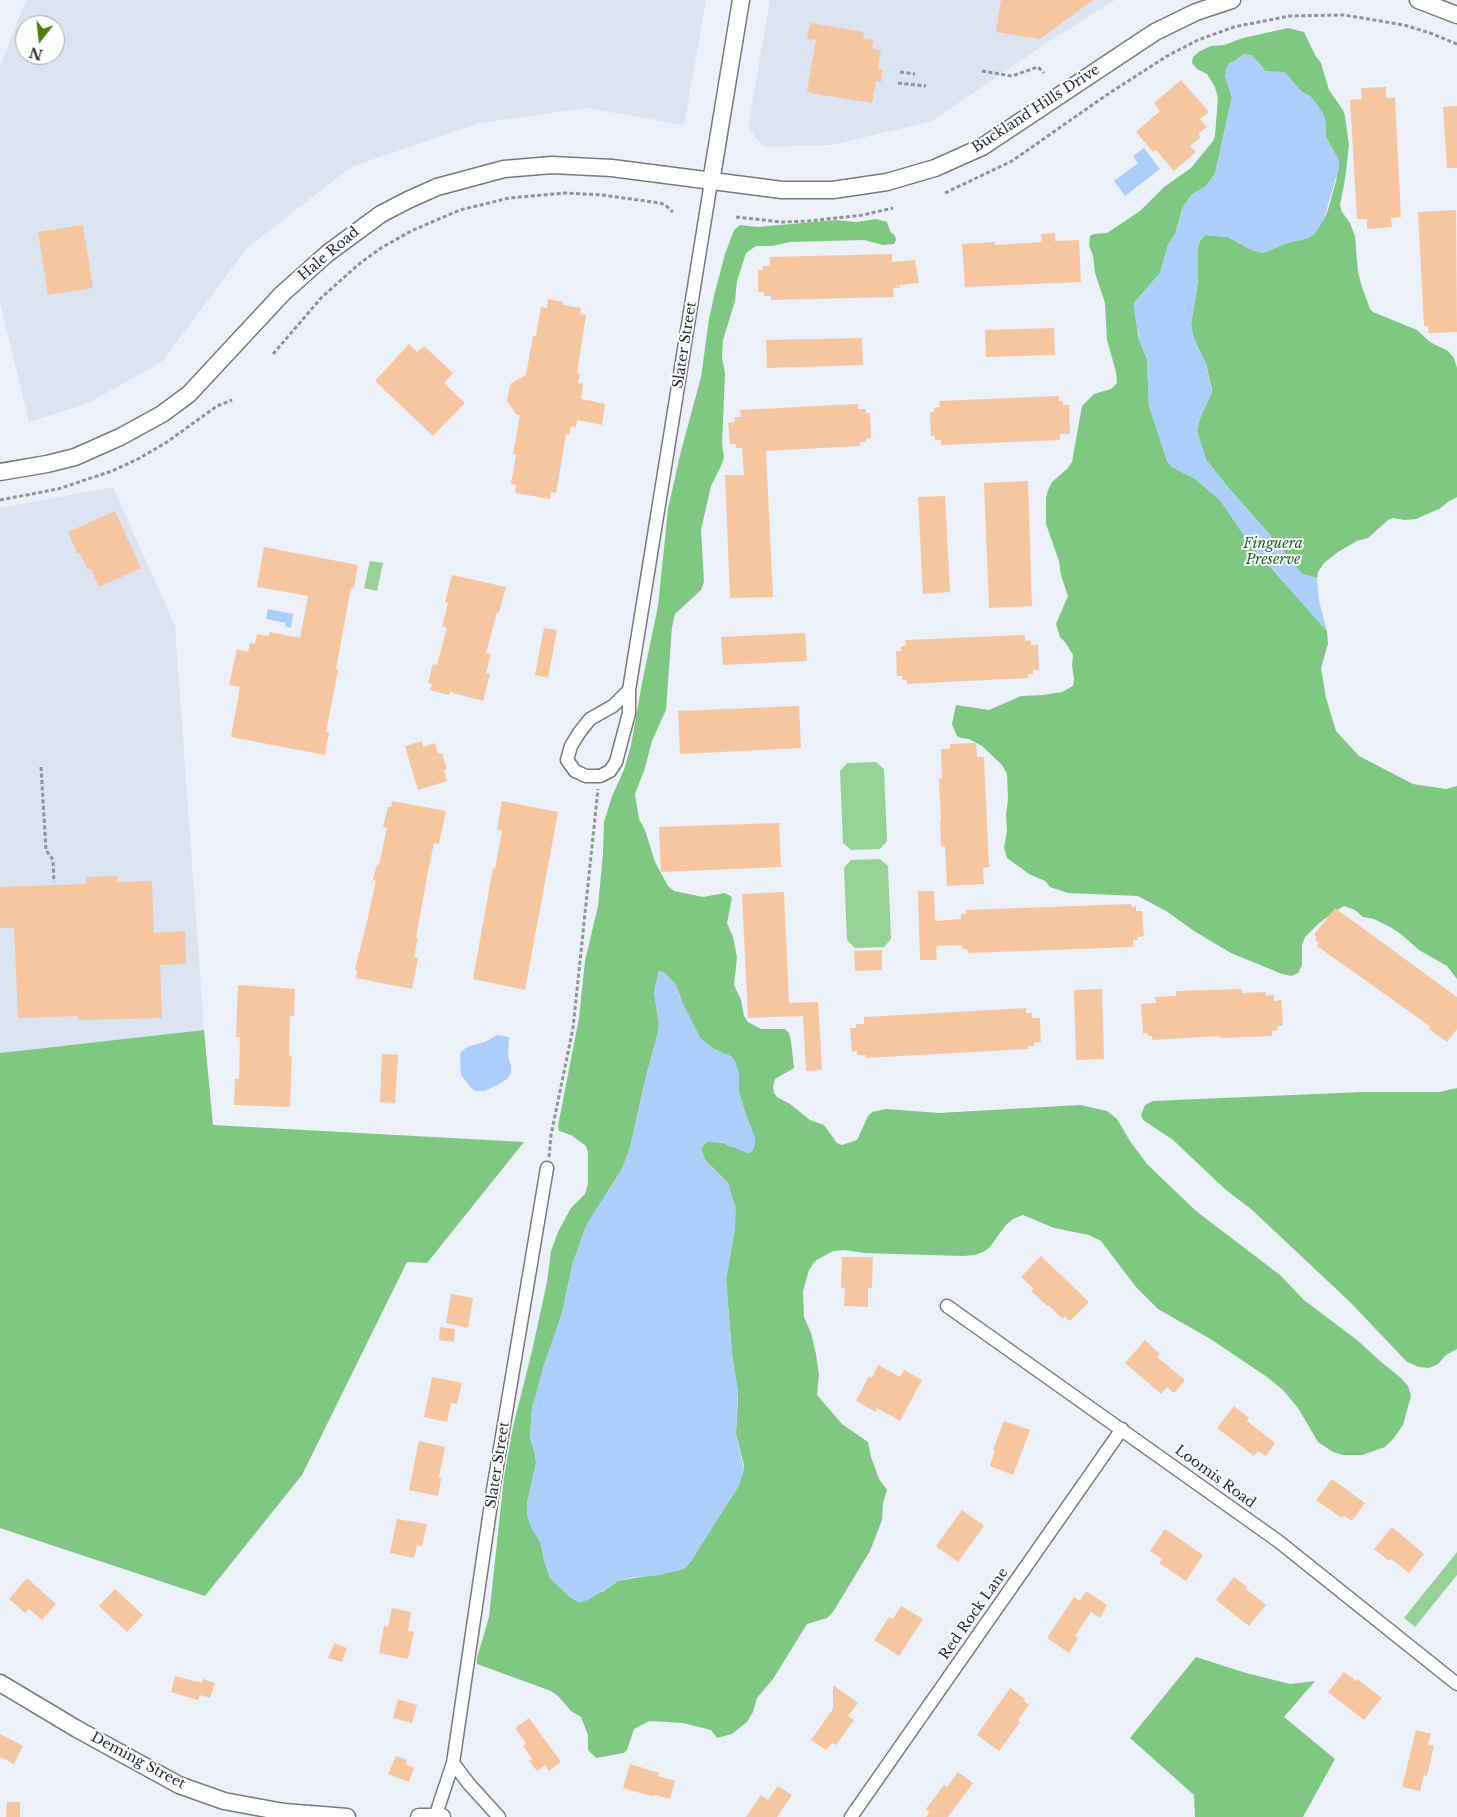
<!DOCTYPE html>
<style>
body{margin:0}
#map{position:relative;width:1457px;height:1817px;overflow:hidden;background:#ecf0f8;font-family:"Libre Baskerville",serif}
canvas{display:block}
.north{position:absolute;left:15px;top:15px;width:50px;height:50px;box-sizing:border-box;background:#fcfdff;border:1px solid #a8a9ac;border-radius:50%;rotate:196deg;font-size:14px;font-weight:700;line-height:20px;text-align:center;color:#2a2c2f}
.north::after{content:'';display:block;margin:auto;width:18px;height:22px;background:#4c7e0f;clip-path:polygon(50% 0,100% 100%,50% 72%,0 100%)}
</style>
<div id="map">
<canvas width="1457" height="1817"></canvas>
<div class="north">N</div>
</div>
<script>
const g = document.querySelector('canvas').getContext('2d');
g.lineJoin = 'round';
function paint(path, color) {
  g.fillStyle = color;
  g.fill(path, 'evenodd');
}
function toPath(rows) {
  const path = new Path2D();
  for (const r of rows) {
    path.moveTo(r[0], r[1]);
    for (let i = 2; i < r.length; i += 2) path.lineTo(r[i], r[i + 1]);
  }
  return path;
}
function stroke(path, color, width, dash) {
  g.strokeStyle = color;
  g.lineWidth = width;
  g.lineCap = dash ? 'butt' : 'round';
  g.setLineDash(dash || []);
  g.stroke(path);
}
function drawText(font, color, halo, rows, align = 'center') {
  g.font = font + ' "Libre Baskerville",serif';
  g.lineWidth = 4;
  g.setLineDash([]);
  g.textBaseline = 'middle';
  g.strokeStyle = halo;
  g.fillStyle = color;
  for (const [text, x, y, turn = 0] of rows) {
    g.save();
    g.translate(x, y);
    g.rotate((+turn || 0) * Math.PI / 180);
    g.textAlign = isNaN(turn) ? turn : align;
    if (halo) g.strokeText(text, 0, 0);
    g.fillText(text, 0, 0);
    g.restore();
  }
}
paint(toPath([
 [26,0,706,0,684,125,587,108,480,123,351,167,246,249,163,361,89,403,29,422,0,302,0,67],
 [25,25,55,25,55,55,25,55],
 [770,0,1115,0,1048,42,932,121,832,145,764,147,748,128],
 [113,487,175,626,204,1030,0,1053,0,508]
]), '#dce4f2');
paint(toPath([
 [370,561,383,563,377,591,364,588],
 [876,762,884,769,887,841,880,849,851,850,843,843,840,771,847,763],
 [880,859,888,866,891,939,884,947,855,948,847,940,844,868,851,860],
 [1457,1552,1457,1575,1415,1627,1404,1618]
]), '#96d196');
paint(toPath([
 [1288,28,1304,32,1315,55,1321,63,1329,90,1343,110,1345,116,1349,145,1345,179,1340,205,1342,212,1350,223,1355,236,1358,273,1362,287,1370,309,1373,312,1417,330,1430,342,1448,351,1454,358,1457,368,1457,497,1448,502,1439,509,1416,519,1405,520,1393,518,1388,520,1368,538,1357,541,1338,552,1324,563,1318,572,1317,578,1302,574,1295,566,1277,543,1227,486,1206,460,1197,431,1200,418,1212,392,1212,389,1206,364,1194,339,1191,325,1198,280,1198,247,1200,241,1205,235,1228,237,1248,248,1263,253,1287,243,1308,238,1324,219,1328,210,1336,181,1339,161,1326,137,1325,120,1311,97,1302,92,1282,73,1265,71,1259,63,1244,54,1234,62,1225,76,1232,97,1215,174,1205,187,1192,194,1182,210,1175,234,1168,245,1160,273,1134,303,1138,336,1147,359,1149,406,1167,461,1172,467,1194,478,1220,500,1250,544,1327,631,1328,644,1321,668,1326,698,1336,731,1359,756,1413,784,1446,789,1457,786,1457,979,1447,966,1419,950,1401,934,1390,927,1374,919,1363,917,1355,910,1344,906,1334,912,1318,924,1305,937,1302,945,1302,965,1298,973,1291,976,1282,974,1231,953,1194,931,1166,911,1138,896,1068,893,1050,887,1045,881,1029,874,1007,858,1004,848,1007,831,1006,815,1008,799,1007,774,1002,765,982,746,969,739,961,738,957,736,952,724,956,705,989,710,1021,696,1043,695,1062,692,1073,686,1074,679,1072,666,1073,655,1065,642,1060,637,1056,624,1068,596,1061,575,1059,561,1046,524,1046,498,1048,490,1052,482,1067,469,1072,462,1082,406,1094,394,1111,389,1117,383,1116,372,1107,340,1105,303,1095,273,1093,256,1089,245,1090,236,1094,234,1107,233,1140,211,1164,187,1191,168,1213,141,1215,136,1218,98,1215,87,1207,74,1197,69,1192,63,1193,57,1200,51,1211,46,1224,45,1243,38],
 [876,219,887,222,890,231,895,236,896,240,894,244,883,245,864,240,790,242,772,246,756,246,746,253,737,281,735,301,723,340,722,357,725,373,724,398,722,443,724,457,721,466,711,486,701,530,704,582,701,590,675,614,672,627,666,710,652,741,645,768,635,794,639,819,645,830,655,862,668,886,674,891,703,897,725,893,732,897,727,923,733,937,737,957,734,985,741,1000,744,1016,748,1022,761,1029,785,1029,789,1033,791,1041,794,1068,775,1079,773,1087,774,1093,777,1097,790,1104,810,1120,824,1125,837,1143,842,1145,857,1140,868,1116,872,1112,886,1109,939,1113,1080,1105,1107,1111,1117,1119,1130,1141,1147,1164,1196,1211,1280,1275,1304,1300,1357,1340,1380,1361,1401,1378,1408,1386,1411,1396,1403,1425,1394,1438,1385,1447,1362,1455,1343,1455,1333,1452,1318,1442,1298,1408,1283,1390,1267,1377,1212,1340,1158,1309,1136,1287,1101,1241,1089,1235,1054,1228,1023,1215,1013,1219,1005,1226,990,1247,985,1251,975,1255,963,1256,864,1253,845,1250,833,1251,815,1261,809,1270,803,1291,804,1317,811,1333,816,1354,819,1375,817,1395,842,1424,868,1442,871,1457,879,1479,887,1490,883,1503,882,1520,870,1551,833,1612,827,1618,807,1624,773,1679,757,1698,753,1712,747,1722,732,1734,717,1738,711,1730,683,1723,649,1721,634,1729,627,1750,624,1753,596,1758,588,1750,588,1735,581,1717,571,1711,559,1697,551,1691,477,1664,477,1658,489,1617,504,1477,513,1427,532,1351,547,1282,551,1251,558,1232,571,1208,585,1194,588,1184,588,1152,586,1146,571,1135,559,1131,558,1126,579,1018,585,961,598,906,603,854,604,822,612,796,624,770,631,745,642,683,658,606,668,509,681,451,701,377,709,319,715,292,725,254,734,230,740,225,758,227,835,220,857,222],
 [659,971,678,990,683,1005,700,1038,712,1048,732,1057,739,1093,749,1124,752,1129,732,1147,724,1143,709,1141,705,1143,701,1149,705,1160,728,1183,735,1228,726,1279,732,1355,738,1398,736,1434,744,1466,739,1485,691,1561,685,1568,680,1570,618,1581,602,1592,571,1598,550,1578,544,1560,541,1544,527,1504,536,1463,535,1453,530,1438,532,1408,562,1313,573,1262,606,1194,622,1169,630,1148,646,1076,658,1033,659,1024,654,992],
 [204,1030,213,1125,524,1142,427,1263,407,1262,302,1475,205,1596,0,1528,0,1053],
 [1457,1088,1457,1349,1446,1355,1438,1364,1429,1368,1419,1367,1407,1362,1350,1302,1251,1209,1226,1190,1173,1140,1143,1120,1141,1115,1145,1105,1153,1101,1362,1092,1439,1092],
 [1196,1657,1246,1673,1290,1684,1315,1681,1284,1717,1335,1759,1303,1817,1195,1817,1194,1795,1130,1738]
]), '#7fc881');
paint(toPath([
 [1244,54,1252,55,1265,71,1285,72,1302,92,1311,97,1317,104,1325,117,1326,137,1339,161,1339,167,1324,219,1315,234,1308,238,1287,243,1263,253,1253,251,1228,237,1205,235,1200,241,1198,247,1198,280,1191,325,1194,339,1206,364,1212,392,1200,418,1197,431,1206,460,1227,486,1277,543,1295,566,1302,574,1317,578,1319,601,1327,631,1250,544,1220,500,1194,478,1172,467,1167,461,1149,406,1147,359,1141,346,1135,317,1134,303,1160,273,1168,245,1175,234,1184,205,1192,194,1205,187,1215,174,1232,97,1226,79,1225,71,1229,63,1237,60],
 [1144,148,1160,169,1125,196,1114,181,1138,163,1133,156],
 [268,609,293,614,291,628,285,626,286,623,266,619],
 [659,971,664,972,676,984,680,997,700,1038,712,1048,732,1057,735,1061,739,1073,739,1093,749,1124,755,1137,755,1145,752,1152,747,1153,724,1143,714,1141,706,1142,701,1149,705,1160,728,1183,736,1208,735,1228,726,1280,732,1355,738,1389,736,1434,744,1471,739,1485,691,1561,685,1568,680,1570,655,1576,634,1577,618,1581,590,1599,579,1603,571,1598,550,1578,544,1560,541,1544,531,1527,527,1516,527,1504,536,1463,535,1453,530,1438,532,1408,543,1367,562,1313,573,1262,584,1230,591,1217,622,1169,630,1148,646,1076,658,1033,659,1024,654,992],
 [497,1035,509,1037,508,1056,511,1066,511,1073,507,1079,499,1084,485,1091,476,1091,472,1089,461,1075,460,1053,467,1047,485,1042]
]), '#abcefb');
paint(toPath([
 [1001,0,1093,0,1040,39,996,32],
 [810,23,864,32,863,39,873,40,872,48,881,50,878,69,883,70,881,82,876,81,872,103,810,93,807,91,816,40,807,39],
 [1181,80,1209,112,1200,119,1207,127,1198,134,1201,137,1190,146,1196,152,1174,171,1156,150,1153,152,1136,132,1160,111,1154,103],
 [1386,87,1386,98,1395,98,1401,217,1391,218,1392,227,1367,229,1367,219,1357,219,1350,100,1362,99,1361,88],
 [1457,106,1457,168,1447,168,1443,107],
 [1456,210,1457,332,1429,333,1428,326,1424,326,1418,212],
 [83,225,93,288,48,295,38,232],
 [1055,233,1055,241,1079,240,1081,282,965,287,962,244,995,242,995,245,1042,242,1041,234],
 [892,254,892,262,915,260,919,283,900,285,900,288,893,288,894,297,771,300,771,296,764,296,764,292,758,292,758,270,763,270,763,266,770,266,770,257],
 [548,299,563,302,563,305,581,308,580,314,586,315,577,373,580,374,578,383,583,384,581,399,605,404,602,425,577,420,576,427,571,426,569,435,566,434,556,493,551,492,550,499,515,493,516,485,511,484,516,455,513,454,520,415,517,415,507,401,510,384,526,375,533,336,536,336,541,307,547,308],
 [1054,328,1055,355,986,357,985,330],
 [862,338,863,365,767,368,766,340],
 [409,344,417,352,424,346,453,373,444,383,465,403,433,436,375,381],
 [1059,396,1059,401,1063,401,1063,405,1069,405,1070,434,1060,434,1060,440,941,445,941,440,935,440,934,436,931,436,930,412,934,412,934,408,940,407,939,401],
 [858,404,858,409,866,409,866,413,870,413,871,438,866,439,866,442,860,442,860,446,766,451,773,597,730,598,725,475,744,475,742,448,736,448,736,444,730,444,728,423,735,422,735,417,741,417,740,410],
 [1028,481,1032,606,989,608,984,483],
 [945,496,950,592,923,594,918,497],
 [115,511,141,568,99,587,91,569,87,569,80,553,77,553,68,532],
 [264,547,358,565,354,588,351,587,336,669,338,670,326,732,329,733,325,755,231,737,240,687,229,685,237,649,248,652,250,643,255,644,257,634,269,636,269,632,300,638,308,596,257,587],
 [452,575,506,587,499,613,497,612,486,653,491,654,486,673,490,674,483,701,450,692,449,695,430,690,432,684,428,683,433,664,437,665,447,628,442,626,448,603,445,602],
 [544,628,557,630,548,678,535,675],
 [805,633,807,661,723,665,721,637],
 [1025,635,1025,641,1031,640,1031,645,1038,645,1039,670,1033,670,1033,674,1028,674,1028,678,907,684,907,680,902,680,902,676,897,676,896,651,901,651,901,646,906,646,905,640],
 [799,706,801,748,680,754,678,711],
 [422,741,423,747,435,743,438,754,442,753,447,769,444,770,447,781,418,790,405,746],
 [976,743,977,757,984,757,989,867,983,868,984,884,947,886,945,846,941,847,940,821,941,821,939,779,942,778,941,749,950,749,950,744],
 [392,801,446,811,439,844,434,843,427,876,416,938,418,938,414,957,418,958,412,989,356,978,357,970,355,969,366,926,376,881,373,880,377,864,379,865,387,828,383,827,388,807,391,807],
 [502,801,558,812,525,990,473,979,493,868,495,869,502,831,497,830],
 [779,823,781,867,661,872,659,827],
 [117,876,117,882,152,881,154,933,185,931,186,964,160,965,162,1018,78,1020,78,1016,18,1018,14,928,0,928,0,887,86,884,86,877],
 [918,891,934,891,935,921,961,919,961,914,966,914,966,910,1131,904,1132,907,1136,906,1136,911,1142,911,1144,936,1137,937,1138,940,1133,940,1133,947,968,953,967,949,962,949,962,945,936,946,937,960,920,960],
 [784,892,789,1003,818,1002,822,1070,806,1071,803,1016,748,1018,742,894],
 [1335,908,1457,997,1457,1029,1447,1042,1429,1029,1431,1027,1317,946,1319,943,1315,940,1317,937,1314,935],
 [882,950,882,970,855,971,854,951],
 [238,985,295,989,294,1016,290,1016,289,1055,292,1056,290,1107,234,1105,235,1079,239,1079,240,1037,236,1037],
 [1102,989,1104,1059,1076,1060,1074,990],
 [1242,989,1242,993,1266,992,1266,996,1274,995,1274,1001,1281,1000,1283,1026,1277,1026,1278,1030,1272,1031,1272,1036,1220,1038,1219,1036,1152,1040,1152,1036,1148,1036,1147,1033,1143,1034,1141,1004,1156,1003,1155,997,1176,996,1176,991],
 [1026,1008,1026,1013,1032,1013,1032,1018,1040,1018,1041,1042,1034,1043,1034,1046,1028,1046,1028,1049,866,1058,866,1055,857,1055,857,1051,852,1052,850,1028,856,1028,856,1024,864,1024,864,1017],
 [382,1054,398,1055,395,1103,380,1102],
 [1041,1256,1089,1302,1070,1321,1065,1316,1063,1319,1048,1305,1047,1306,1031,1291,1034,1289,1021,1277],
 [842,1257,873,1257,872,1288,868,1288,868,1307,844,1306,845,1288,841,1288],
 [451,1294,473,1298,468,1328,446,1323],
 [440,1327,455,1329,454,1342,439,1340],
 [1145,1340,1160,1354,1157,1357,1185,1380,1174,1393,1167,1387,1161,1394,1125,1363],
 [878,1365,900,1377,904,1370,922,1380,900,1421,877,1408,876,1412,856,1401,869,1376,872,1378],
 [432,1377,462,1383,457,1404,451,1403,447,1422,424,1417],
 [1234,1406,1249,1418,1247,1421,1275,1443,1266,1456,1258,1451,1254,1456,1217,1428],
 [1004,1421,1030,1430,1013,1475,990,1466,995,1451,993,1450],
 [419,1441,445,1447,439,1477,441,1479,438,1496,409,1490],
 [1332,1479,1365,1503,1352,1521,1344,1516,1342,1518,1316,1500],
 [962,1510,984,1526,958,1562,936,1546],
 [397,1519,427,1524,422,1546,417,1545,414,1558,390,1553],
 [1392,1527,1424,1554,1409,1573,1391,1559,1389,1561,1374,1549],
 [1165,1529,1203,1555,1186,1581,1159,1563,1162,1559,1150,1551],
 [1234,1577,1247,1587,1246,1589,1266,1605,1249,1626,1216,1600],
 [27,1578,56,1604,42,1620,29,1609,25,1613,9,1599],
 [115,1589,143,1615,127,1632,99,1606],
 [1086,1591,1107,1605,1100,1618,1091,1612,1075,1636,1078,1638,1069,1653,1047,1638,1074,1597,1080,1601],
 [901,1606,923,1619,899,1656,874,1640,889,1617,893,1619],
 [392,1608,411,1612,408,1631,414,1632,408,1659,379,1653,384,1626,388,1627],
 [334,1643,347,1648,342,1662,328,1658],
 [1344,1672,1356,1681,1357,1679,1382,1698,1364,1720,1328,1692],
 [175,1676,202,1683,203,1679,215,1683,210,1698,200,1695,198,1700,171,1692],
 [833,1685,858,1703,848,1716,854,1720,836,1745,832,1743,826,1750,811,1740,833,1709],
 [1010,1688,1025,1699,1024,1701,1029,1705,1018,1720,1020,1722,999,1751,977,1735],
 [398,1699,417,1705,412,1723,393,1718],
 [529,1718,561,1762,549,1771,545,1765,537,1771,529,1761,532,1759,523,1746,526,1743,515,1728],
 [1416,1730,1431,1734,1428,1744,1434,1746,1427,1776,1424,1775,1420,1791,1402,1787],
 [0,1734,23,1746,14,1764,0,1757],
 [396,1756,407,1760,406,1764,414,1768,409,1782,388,1774],
 [630,1764,659,1773,658,1776,675,1781,670,1799,655,1795,651,1796,623,1788],
 [958,1772,973,1783,948,1817,926,1817,930,1812,926,1809,944,1785,947,1787],
 [778,1786,792,1795,777,1817,746,1817,761,1795,768,1800],
 [7,1802,20,1802,20,1817,6,1817]
]), '#f6c6a0');
const minor = toPath([
 [629,690,613,706,590,719,579,733,571,746,567,760,575,771,586,776,600,776,610,771,616,762,629,713,629,690,711,182],
 [947,1306,1278,1541,1457,1684],
 [453,1763,469,1784,499,1817],
 [435,1817,453,1763,493,1490,547,1168],
 [851,1817,1122,1429]
]);
const tertiary = toPath([
 [1418,0,1457,15],
 [711,182,741,0],
 [0,472,47,464,75,457,120,437,162,414,189,394,282,294,328,253,381,214,408,200,437,187,504,169,552,165,612,168,782,190,833,190,887,182,935,168,982,147,1155,32,1196,12,1232,0],
 [0,1683,77,1729,179,1785,224,1801,284,1812,347,1817],
 [419,1817,442,1817]
]);
stroke(minor, '#767a81', 15);
stroke(tertiary, '#767a81', 19);
stroke(toPath([
 [982,71,1012,76,1038,67,1044,73],
 [900,72,915,74],
 [898,83,926,86],
 [945,193,1012,161,1105,96,1167,56,1198,40,1234,27,1289,16,1344,15,1404,25,1430,33,1457,44],
 [736,217,782,222,809,221,863,215,893,208],
 [273,354,322,297,359,264,381,248,411,231,460,210,509,198,565,193,602,195,660,203,665,205,673,212],
 [0,500,58,489,112,471,138,459,167,442,217,406,232,400],
 [41,767,46,850,53,860,54,882],
 [549,1157,551,1135,573,1028,598,789]
]), '#91949a', 3, [4, 2.5]);
stroke(minor, '#fff', 12);
stroke(tertiary, '#fff', 16);
drawText('14px', '#2a2c2f', '#fcfdff', [
 ["Buckland Hills Drive",1036,109,-33],
 ["Hale Road",329,254,-40],
 ["Slater Street",685,345,-81],
 ["Slater Street",498,1465,-81],
 ["Loomis Road",1215,1477,36],
 ["Red Rock Lane",974,1614,-55],
 ["Deming Street",138,1761,28]
]);
drawText('italic 14px', '#1c6624', '#fcfdff', [
 ["Finguera",1273,544],
 ["Preserve",1273,560]
]);
</script>
